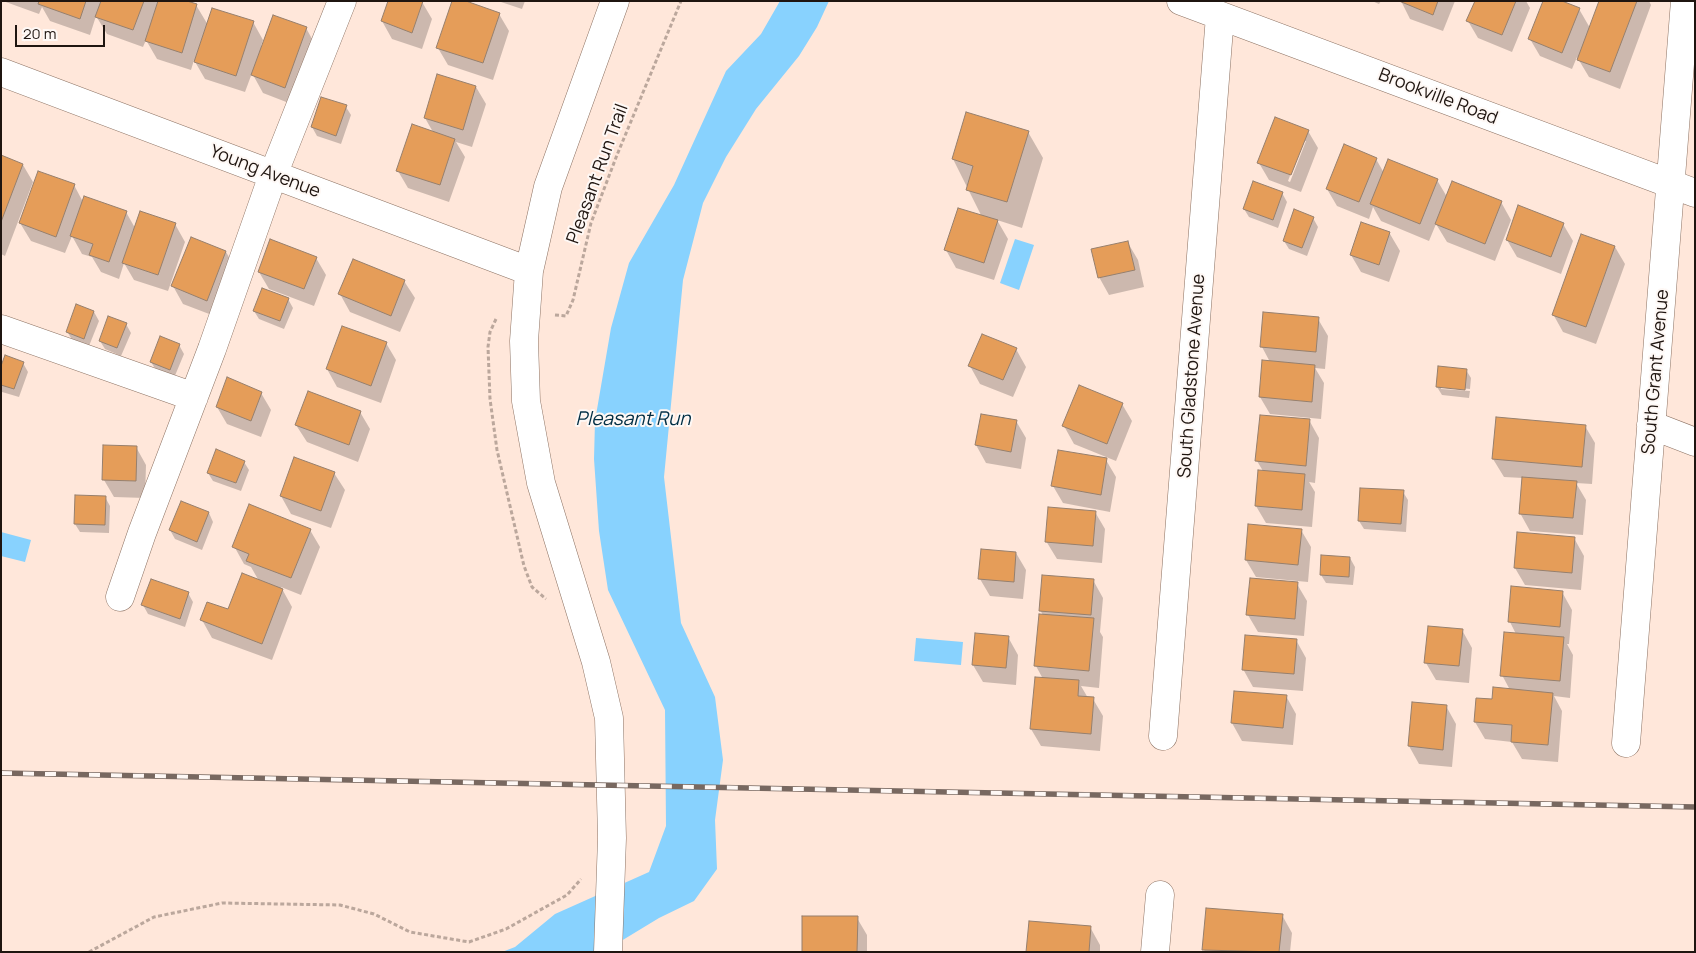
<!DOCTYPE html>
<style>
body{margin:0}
#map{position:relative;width:1696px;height:953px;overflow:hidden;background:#ffe7da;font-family:Manrope,sans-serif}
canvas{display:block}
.frame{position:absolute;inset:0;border:2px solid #1f1510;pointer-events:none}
.scale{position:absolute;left:15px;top:25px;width:90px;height:22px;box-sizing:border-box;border:2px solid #1f1510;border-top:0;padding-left:6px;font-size:15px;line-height:18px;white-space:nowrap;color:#1f1510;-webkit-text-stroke:4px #fef8f5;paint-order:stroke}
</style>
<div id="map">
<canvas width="1696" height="953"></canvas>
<div class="frame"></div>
<div class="scale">20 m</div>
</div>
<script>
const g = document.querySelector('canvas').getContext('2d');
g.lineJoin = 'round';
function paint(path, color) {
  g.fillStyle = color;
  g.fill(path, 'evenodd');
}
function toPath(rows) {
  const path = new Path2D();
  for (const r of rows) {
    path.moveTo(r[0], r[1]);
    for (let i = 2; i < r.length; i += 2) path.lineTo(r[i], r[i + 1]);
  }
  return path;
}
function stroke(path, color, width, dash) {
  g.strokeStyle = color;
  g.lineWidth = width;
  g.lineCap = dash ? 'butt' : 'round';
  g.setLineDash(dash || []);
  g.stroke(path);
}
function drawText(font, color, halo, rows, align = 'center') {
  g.font = font + ' Manrope,sans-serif';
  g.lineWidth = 4;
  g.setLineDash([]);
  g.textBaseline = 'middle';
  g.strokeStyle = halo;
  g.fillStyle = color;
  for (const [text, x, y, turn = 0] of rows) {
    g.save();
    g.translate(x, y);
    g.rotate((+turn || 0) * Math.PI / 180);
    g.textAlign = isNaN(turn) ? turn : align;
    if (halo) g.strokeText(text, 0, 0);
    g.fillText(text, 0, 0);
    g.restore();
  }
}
paint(toPath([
 [780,1,829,1,817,27,799,56,756,109,726,157,703,203,683,280,664,477,681,623,715,697,723,760,715,820,717,869,694,901,659,918,603,952,502,952,515,947,555,914,649,872,666,826,665,710,608,590,599,531,594,459,595,421,611,328,629,263,674,185,726,71,761,34],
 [1015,239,1034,245,1019,290,1000,283],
 [1,532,31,540,25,562,1,556],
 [916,638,963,642,961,665,914,661]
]), '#88d2fe');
paint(toPath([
 [3,1,157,1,158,4,196,5,208,25,253,22,263,40,261,46,263,47,306,28,316,46,294,105,263,93,252,73,245,92,205,79,194,60,191,70,157,59,146,40,143,47,107,34,96,16,90,35,50,21,42,7,39,14],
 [498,1,525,1,522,9],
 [1372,1,1381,1,1379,4],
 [1401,1,1455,1,1443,31,1410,19],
 [1476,1,1526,1,1530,8,1512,52,1478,38,1468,21],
 [1600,1,1649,1,1651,5,1620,89,1589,77,1577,57,1572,69,1540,56,1530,39,1579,9,1590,28],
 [422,2,432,19,422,49,392,39,382,21],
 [499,14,509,31,493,80,448,65,438,48],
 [476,87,486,104,472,147,456,142,465,157,449,202,408,188,398,171,433,132,425,118],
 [346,107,351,115,341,144,317,136,312,127],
 [1308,131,1318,148,1301,192,1269,180,1259,163],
 [1303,141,1306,141,1290,182,1288,181],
 [1028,132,1043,158,1022,228,997,220,1008,239,994,280,956,268,946,250,982,217,953,159],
 [1,156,23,165,33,182,5,256,1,254],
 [1376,159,1384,173,1437,180,1447,197,1501,202,1511,220,1495,261,1447,242,1436,224,1429,241,1381,221,1373,207,1369,219,1337,206,1327,189],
 [74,185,83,202,126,212,135,228,175,224,185,242,168,291,134,280,124,263,119,279,101,272,92,257,82,254,72,236,65,253,31,241,20,223],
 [1282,193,1287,202,1278,228,1249,217,1244,209],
 [1313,218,1318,227,1307,256,1289,249,1284,241],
 [1362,224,1390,234,1400,251,1389,282,1361,272,1351,255],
 [1563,224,1573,241,1561,274,1517,257,1507,240],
 [1128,243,1138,260,1144,287,1109,295,1099,277],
 [1615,247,1625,264,1596,344,1563,332,1553,314],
 [226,252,236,269,217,317,183,304,173,286],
 [316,258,326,275,314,306,269,289,259,272],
 [404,281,415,298,400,332,350,312,340,294],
 [288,299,293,308,284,329,259,319,254,311],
 [76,306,94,312,99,321,89,346,72,340,67,331],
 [1265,314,1318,319,1328,336,1325,369,1315,368,1324,383,1321,419,1270,414,1260,397,1270,362,1262,347],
 [126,324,131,333,121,356,105,349,100,341],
 [386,343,396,360,381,403,337,387,327,369],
 [179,345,184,354,174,378,156,370,151,362],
 [1016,349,1026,367,1013,397,980,384,970,366],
 [23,363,28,372,19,397,2,392,1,370],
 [1466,370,1471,378,1470,389,1441,386,1441,389,1470,391,1469,398,1442,395,1437,387],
 [261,393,271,410,261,437,227,424,217,407],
 [1122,404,1132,421,1116,461,1074,444,1064,426],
 [360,412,370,429,358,462,307,442,296,425],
 [1309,420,1319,438,1315,483,1309,482,1315,492,1312,527,1266,523,1256,506,1263,471,1257,461],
 [1016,421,1026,438,1021,469,986,463,976,445],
 [1585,426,1595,443,1592,484,1576,483,1586,500,1583,535,1530,531,1520,513,1523,478,1504,477,1493,459],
 [136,447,146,465,145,498,114,497,104,480],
 [1106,460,1116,477,1110,512,1063,503,1053,486],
 [244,462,249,470,241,491,213,481,208,473],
 [334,473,345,490,331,528,291,514,281,496],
 [1403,492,1408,500,1406,532,1364,529,1359,521],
 [105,497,110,506,109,533,80,532,75,524],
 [182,502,209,513,213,522,202,550,175,539,170,530],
 [1095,512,1105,529,1102,563,1057,559,1046,541],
 [310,530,320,547,301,595,281,587,292,607,272,660,212,638,202,620,228,611,259,581,251,567,244,564,234,546],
 [1301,530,1311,547,1308,582,1256,577,1246,560],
 [1574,538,1584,556,1581,590,1525,585,1515,568],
 [1016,553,1026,570,1023,599,990,596,980,579],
 [1350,558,1355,567,1353,585,1326,583,1321,575],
 [1093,580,1103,598,1100,632,1103,637,1099,688,1081,686,1088,698,1093,699,1103,716,1100,751,1041,746,1031,729,1043,679,1036,666,1043,615,1040,610],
 [1297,584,1307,601,1304,636,1258,632,1248,615],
 [1562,592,1572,610,1569,644,1567,644,1573,655,1570,698,1554,696,1562,711,1558,762,1522,759,1512,742,1485,739,1475,722,1493,700,1510,690,1502,675,1516,634,1510,622],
 [188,593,193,602,185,627,148,614,143,605],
 [1462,630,1472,648,1469,683,1436,680,1426,663],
 [1008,637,1018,655,1016,685,983,682,973,665],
 [1296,640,1306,658,1303,691,1253,687,1243,669],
 [1235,692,1286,696,1296,714,1293,745,1242,741,1232,723],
 [1413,703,1446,706,1456,724,1452,767,1419,764,1409,746],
 [1282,915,1292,933,1290,952,1205,952,1204,949],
 [857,918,867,935,867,952,803,952],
 [1090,927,1100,945,1100,952,1027,952]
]), '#0003');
const building = toPath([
 [39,1,86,1,80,19,38,4,39,1],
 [101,1,144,1,133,30,95,17,101,1],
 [158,1,187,1,197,4,182,53,145,41,158,1],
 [388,1,423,1,412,33,381,21,388,1],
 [452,1,466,1,500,13,483,63,436,48,452,1],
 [1399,1,1438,1,1433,15,1399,1],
 [1475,1,1516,1,1502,35,1466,21,1475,1],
 [1543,1,1562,1,1580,8,1562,53,1528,39,1543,1],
 [1599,1,1637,1,1610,72,1577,60,1599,1],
 [212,8,254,21,236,76,194,62,212,8],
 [273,15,307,27,285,88,251,75,273,15],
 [437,74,476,86,463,130,424,118,437,74],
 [321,97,347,105,336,136,311,127,321,97],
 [966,112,1029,131,1007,202,966,190,973,166,952,159,966,112],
 [1275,117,1309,130,1291,175,1257,163,1275,117],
 [412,124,455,139,440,185,396,171,412,124],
 [1344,144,1377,158,1359,202,1326,189,1344,144],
 [1,155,23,164,1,222,1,155],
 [1388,159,1438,179,1420,224,1370,204,1388,159],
 [38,171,75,184,56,237,19,223,38,171],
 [1253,181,1283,192,1273,220,1243,209,1253,181],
 [1452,181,1502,201,1485,244,1435,224,1452,181],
 [84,196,127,211,109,262,89,255,93,244,70,236,84,196],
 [1518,205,1564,223,1551,257,1506,240,1518,205],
 [958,208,998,220,984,263,944,250,958,208],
 [1294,209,1314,217,1302,248,1283,241,1294,209],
 [140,211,176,223,158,275,122,263,140,211],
 [1361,222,1390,232,1379,265,1350,255,1361,222],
 [1581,234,1615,246,1586,327,1552,315,1581,234],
 [191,237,226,251,207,301,171,286,191,237],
 [270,239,317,257,304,289,258,272,270,239],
 [1128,241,1135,270,1098,278,1091,249,1128,241],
 [353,259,405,280,391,316,338,294,353,259],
 [262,288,289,298,280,321,253,311,262,288],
 [76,304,94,311,84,339,66,332,76,304],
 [1263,312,1319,317,1316,352,1260,347,1263,312],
 [108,316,127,323,117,348,99,341,108,316],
 [342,326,387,342,371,386,326,369,342,326],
 [982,334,1017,348,1003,380,968,366,982,334],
 [160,336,180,344,170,370,150,362,160,336],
 [5,355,24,362,14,389,1,385,1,366,5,355],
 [1262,360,1315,365,1312,402,1259,397,1262,360],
 [1438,366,1467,369,1465,390,1436,387,1438,366],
 [227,377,262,392,251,421,216,407,227,377],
 [1079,385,1123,403,1107,444,1062,426,1079,385],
 [308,391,361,411,349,445,295,425,308,391],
 [981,414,1017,420,1011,452,975,445,981,414],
 [1260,415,1310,419,1306,466,1255,461,1260,415],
 [1496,417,1586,425,1582,467,1492,459,1496,417],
 [103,445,137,446,136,481,102,480,103,445],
 [216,449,245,461,236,483,207,473,216,449],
 [1058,450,1107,458,1101,495,1051,486,1058,450],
 [294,457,335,472,321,511,280,496,294,457],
 [1258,470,1305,474,1302,510,1255,506,1258,470],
 [1522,477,1577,481,1573,518,1519,514,1522,477],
 [1360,488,1404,490,1401,524,1358,521,1360,488],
 [75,495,106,496,105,525,74,524,75,495],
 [181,501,209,512,197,542,169,530,181,501],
 [249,504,311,529,291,578,246,561,249,554,232,547,249,504],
 [1048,507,1096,511,1093,546,1045,542,1048,507],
 [1248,524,1302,529,1298,565,1245,560,1248,524],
 [1517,532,1575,537,1572,573,1514,568,1517,532],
 [981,549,1016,552,1014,582,978,579,981,549],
 [1321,555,1350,557,1349,577,1320,575,1321,555],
 [242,573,283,589,262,644,200,620,207,602,228,609,242,573],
 [1042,575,1094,579,1091,615,1039,611,1042,575],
 [1250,578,1298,582,1295,619,1246,615,1250,578],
 [151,579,189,592,180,619,141,605,151,579],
 [1511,586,1563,591,1560,627,1508,622,1511,586],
 [1039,614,1094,618,1089,671,1034,666,1039,614],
 [1428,626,1463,629,1459,666,1424,663,1428,626],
 [1504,632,1564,637,1560,681,1500,676,1504,632],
 [975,633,1009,636,1006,668,972,665,975,633],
 [1245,635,1297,639,1294,674,1242,670,1245,635],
 [1035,677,1079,680,1078,696,1094,697,1091,734,1030,729,1035,677],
 [1493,687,1553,693,1548,745,1511,742,1512,725,1474,722,1476,698,1492,699,1493,687],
 [1234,691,1287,695,1283,728,1231,723,1234,691],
 [1412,702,1447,705,1443,750,1408,746,1412,702],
 [1206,908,1283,914,1279,952,1202,950,1206,908],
 [802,916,858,916,857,952,802,952,802,916],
 [1029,921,1091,926,1089,952,1026,952,1029,921]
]);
paint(building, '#e59d59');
stroke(building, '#967f6d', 1);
const minor = toPath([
 [1181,1,1695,193],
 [1,72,529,271],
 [1,329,194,397],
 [1651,425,1695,442],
 [120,597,142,533,212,349,273,175,342,1],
 [1163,736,1220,16],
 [1626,743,1685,1],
 [608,952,612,838,609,718,596,662,541,483,526,401,524,341,529,271,548,187,615,1],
 [1155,952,1160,895]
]);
stroke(minor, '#8d7364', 29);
stroke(toPath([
 [555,315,566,316,573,300,591,223,617,155,681,1],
 [496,319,490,332,488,347,490,399,497,450,524,566,532,587,546,599],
 [89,952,154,917,222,903,340,905,374,914,410,932,469,942,506,929,567,895,581,879]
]), '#bba79c', 3, [4, 2.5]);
stroke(minor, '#fff', 28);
const rail = toPath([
 [1,773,1695,807]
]);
stroke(rail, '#786860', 5.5);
stroke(rail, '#fef8f5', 4, [11]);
drawText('18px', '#1f1510', '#fef8f5', [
 ["Brookville Road",1438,97,21],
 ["Young Avenue",265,172,21],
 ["Pleasant Run Trail",598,174,-70],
 ["South Grant Avenue",1656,372,-85],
 ["South Gladstone Avenue",1192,376,-86]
]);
drawText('italic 19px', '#012e44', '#fef8f5', [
 ["Pleasant Run",633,420]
]);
</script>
